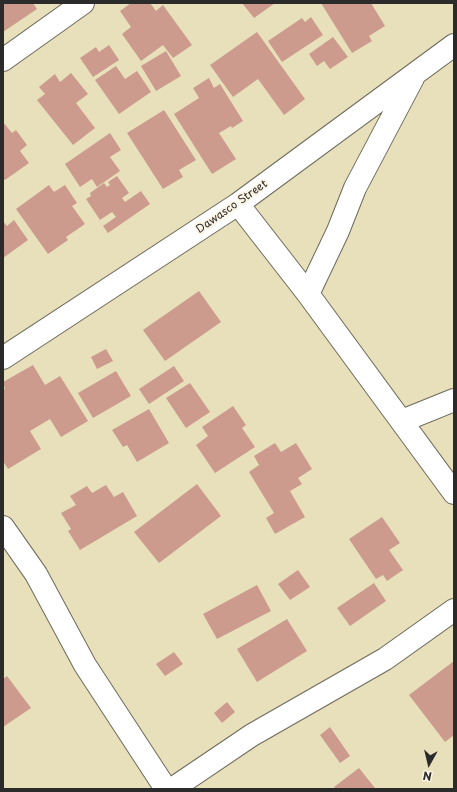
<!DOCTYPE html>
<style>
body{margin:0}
#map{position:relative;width:457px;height:792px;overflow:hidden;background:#e7e0bb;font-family:"Playpen Sans",sans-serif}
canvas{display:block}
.frame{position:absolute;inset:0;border:4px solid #2b2b2b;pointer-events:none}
.north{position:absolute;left:409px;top:744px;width:40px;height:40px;-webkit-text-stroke:3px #fcf5e5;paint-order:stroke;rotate:188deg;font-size:11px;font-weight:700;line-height:16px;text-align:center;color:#2b2b2b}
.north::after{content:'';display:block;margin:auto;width:14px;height:18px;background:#2b2b2b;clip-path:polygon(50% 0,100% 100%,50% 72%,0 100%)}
</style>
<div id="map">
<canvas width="457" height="792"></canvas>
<div class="frame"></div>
<div class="north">N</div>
</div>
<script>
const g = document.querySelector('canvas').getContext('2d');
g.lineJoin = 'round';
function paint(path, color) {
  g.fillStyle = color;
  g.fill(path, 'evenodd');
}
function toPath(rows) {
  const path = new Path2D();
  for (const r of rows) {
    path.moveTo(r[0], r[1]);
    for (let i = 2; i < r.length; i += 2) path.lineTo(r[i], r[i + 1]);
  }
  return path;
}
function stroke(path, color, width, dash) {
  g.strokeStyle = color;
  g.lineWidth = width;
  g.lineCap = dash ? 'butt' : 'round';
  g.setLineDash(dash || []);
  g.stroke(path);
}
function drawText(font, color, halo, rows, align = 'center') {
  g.font = font + ' "Playpen Sans",sans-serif';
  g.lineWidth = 4;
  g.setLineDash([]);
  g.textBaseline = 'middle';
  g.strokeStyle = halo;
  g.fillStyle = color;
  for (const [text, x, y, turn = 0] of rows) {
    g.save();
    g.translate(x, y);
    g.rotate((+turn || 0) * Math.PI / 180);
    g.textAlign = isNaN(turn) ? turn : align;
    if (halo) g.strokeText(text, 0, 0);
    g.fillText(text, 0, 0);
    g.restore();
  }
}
paint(toPath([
 [3,3,33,3,37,9,3,32],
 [131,3,150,3,156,11,163,5,192,45,173,58,163,45,141,61,122,34,131,27,120,11],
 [242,3,275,3,254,18],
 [321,3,371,3,385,26,369,36,372,41,352,53],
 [311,17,323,35,282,62,268,41,302,18,305,22],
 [257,32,305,99,284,115,258,79,233,97,210,65],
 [333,37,348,57,330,69,324,61,317,66,309,54],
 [109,45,119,60,93,77,80,58,96,47,99,52],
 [166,51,181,76,156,91,141,66],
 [116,66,125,79,137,71,151,92,119,114,95,80],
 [71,73,88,94,76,103,95,128,73,145,37,100,45,94,39,87,55,74,60,82],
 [209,78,214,88,220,84,243,121,232,128,231,126,219,133,236,159,212,174,174,114,199,98,193,88],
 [164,110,196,160,179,170,183,177,163,189,127,133],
 [3,122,12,133,16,130,27,145,20,151,29,163,5,180,3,178],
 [110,133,121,150,110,157,120,171,97,187,92,179,80,187,65,164],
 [117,176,129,193,122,198,125,202,141,191,150,204,108,233,103,226,116,217,112,212,100,220,86,199,91,196,90,193,104,183,107,187,110,185,108,182],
 [49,185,54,192,65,185,77,203,72,206,85,224,66,237,68,240,48,254,16,209],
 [14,220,28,240,3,258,3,221,7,226],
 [199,291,221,322,165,361,143,330],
 [106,349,113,361,97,369,91,357],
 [33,365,45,385,60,376,88,421,61,437,50,419,30,431,41,449,8,469,3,461,3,390,5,389,3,382],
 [174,366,184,381,149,404,139,389],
 [116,371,131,396,93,418,78,393],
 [190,383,210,412,186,428,166,398],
 [233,406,246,425,242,428,255,447,215,473,196,445,208,436,202,427],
 [149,409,169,443,137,462,127,445,123,447,112,430],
 [275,443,281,452,296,443,312,469,298,478,302,484,290,491,305,517,275,534,266,518,274,513,249,472,259,465,254,456],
 [197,484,221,516,159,563,134,532],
 [106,485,114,497,123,492,137,516,80,550,68,531,71,529,61,513,76,505,70,496,87,486,92,493],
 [382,517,400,543,389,550,403,570,387,581,383,575,376,579,349,539],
 [298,570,310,587,290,600,278,584],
 [374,583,386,601,350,626,337,608],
 [257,585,271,611,217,639,203,614],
 [287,619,307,651,257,682,237,649],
 [174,652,183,664,165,676,156,664],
 [454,661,454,735,445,742,409,695],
 [7,676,31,708,3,727,3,679],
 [227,702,235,712,222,723,214,713],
 [330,727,350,756,340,763,320,735],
 [359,768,375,788,336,789,334,787]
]), '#cc9b8e');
const street = toPath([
 [3,60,83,3],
 [238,204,308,294,454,493],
 [308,294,338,231,355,188,413,78],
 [3,358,238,204,454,45],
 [402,421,454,400],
 [3,527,36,574,85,665,166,789],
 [172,789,252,735,385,659,454,610]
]);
stroke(street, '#6d6a5d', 24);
stroke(street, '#fff', 22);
drawText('11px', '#2b2b2b', '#fcf5e5', [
 ["Dawasco Street",232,207,-35]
]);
</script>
